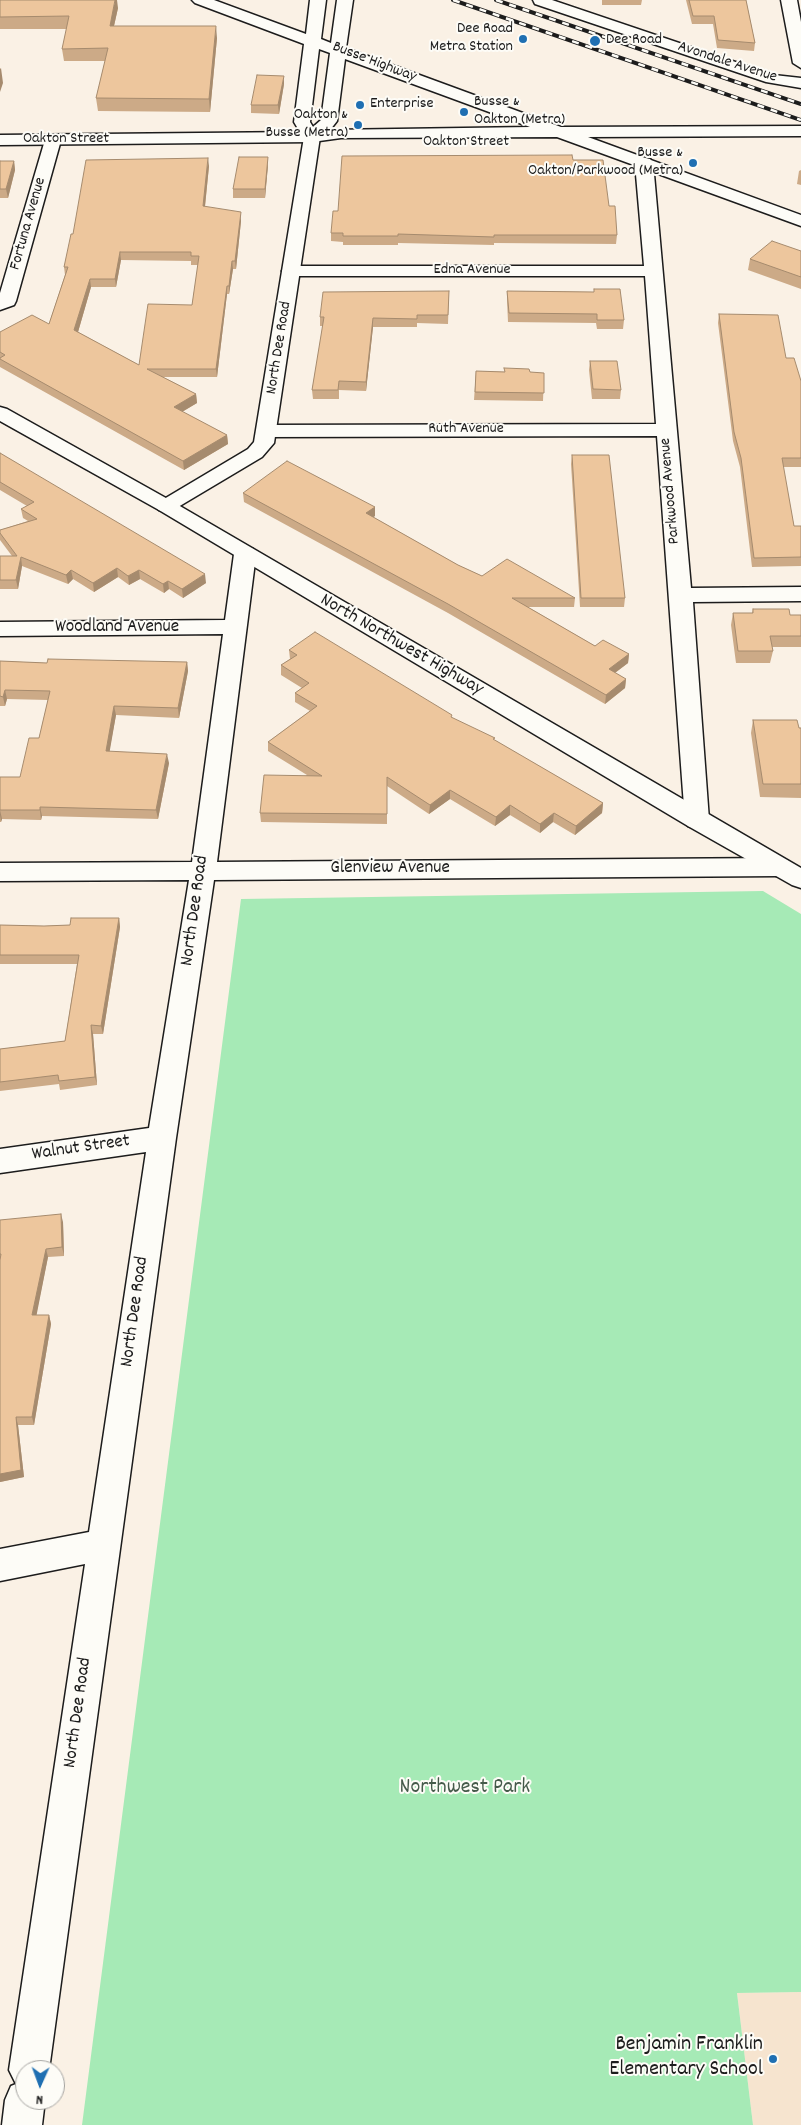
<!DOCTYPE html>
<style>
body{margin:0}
#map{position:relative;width:801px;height:2125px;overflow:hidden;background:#faf1e5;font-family:Dekko,sans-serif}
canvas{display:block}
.north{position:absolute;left:15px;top:2060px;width:50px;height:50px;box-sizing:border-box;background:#fdfcf7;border:1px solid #a3a29f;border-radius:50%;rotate:182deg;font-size:14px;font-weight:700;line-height:20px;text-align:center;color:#1c1c1c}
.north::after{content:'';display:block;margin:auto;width:18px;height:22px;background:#1f6fb2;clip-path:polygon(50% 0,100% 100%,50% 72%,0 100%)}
</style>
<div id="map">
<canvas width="801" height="2125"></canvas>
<div class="north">N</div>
</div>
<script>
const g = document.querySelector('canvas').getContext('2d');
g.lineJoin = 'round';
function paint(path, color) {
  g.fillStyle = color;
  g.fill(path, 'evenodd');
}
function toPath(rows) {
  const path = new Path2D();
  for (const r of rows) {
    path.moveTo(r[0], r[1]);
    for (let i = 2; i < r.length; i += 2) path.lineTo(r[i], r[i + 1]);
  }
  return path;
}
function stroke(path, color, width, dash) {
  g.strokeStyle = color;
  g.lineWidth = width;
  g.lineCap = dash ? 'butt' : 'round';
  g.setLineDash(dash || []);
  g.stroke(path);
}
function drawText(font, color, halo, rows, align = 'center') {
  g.font = font + ' Dekko,sans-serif';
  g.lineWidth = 4;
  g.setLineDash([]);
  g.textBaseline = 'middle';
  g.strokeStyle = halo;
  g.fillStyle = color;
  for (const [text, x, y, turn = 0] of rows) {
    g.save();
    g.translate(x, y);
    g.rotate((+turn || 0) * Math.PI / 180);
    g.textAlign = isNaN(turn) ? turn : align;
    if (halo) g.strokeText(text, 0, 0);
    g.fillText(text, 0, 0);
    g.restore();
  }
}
paint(toPath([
 [801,1992,801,2125,753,2125,737,1993]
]), '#f6e4cf');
paint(toPath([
 [763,891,801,914,801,1992,737,1993,753,2125,82,2125,241,899]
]), '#a6eab6');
const minor = toPath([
 [533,0,552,0,774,75,801,78,801,88,766,82,535,4,533,0],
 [781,0,797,0,801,22,801,68,793,63,781,0],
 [53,135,59,136,61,140,16,301,14,305,0,310,0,293,45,140,47,136,53,135],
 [644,158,650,159,653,163,691,588,801,587,801,601,693,602,709,820,706,826,697,829,688,826,685,820,657,436,267,437,260,435,257,431,260,427,267,425,656,424,645,276,291,276,285,275,282,271,285,267,291,266,644,266,635,163,638,159,644,158],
 [245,547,253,549,256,554,217,862,779,858,788,861,792,867,788,873,779,876,214,880,176,1138,49,2070,25,2070,25,2100,45,2100,42,2125,2,2125,5,2100,11,2086,16,2084,9,2070,85,1564,0,1581,0,1549,89,1532,146,1152,0,1173,0,1149,149,1128,189,880,0,881,0,863,192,862,223,634,0,636,0,622,225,620,234,554,237,549,245,547]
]);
const tertiary = toPath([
 [312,132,318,133,320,137,274,443,262,457,173,510,166,512,159,510,155,506,159,502,248,449,254,442,304,137,306,133,312,132]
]);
const secondary = toPath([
 [192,0,214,0,306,34,310,0,326,0,321,39,331,43,337,0,353,0,346,48,561,127,801,126,801,136,588,137,801,215,801,226,557,137,341,138,312,142,0,145,0,135,300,132,294,122,304,44,195,3,192,0],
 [319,49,330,53,321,120,313,127,310,122,319,49],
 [345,59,530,127,330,130,337,121,345,59],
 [0,407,7,409,173,502,801,868,801,888,792,885,688,826,159,510,0,421,0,407]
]);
stroke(minor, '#1c1c1c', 3);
stroke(tertiary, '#1c1c1c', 3);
stroke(secondary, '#1c1c1c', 3);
paint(minor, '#fdfcf7');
paint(tertiary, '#fdfcf7');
paint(secondary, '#fdfcf7');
const rail = toPath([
 [453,0,801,120],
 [496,0,801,104]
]);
stroke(rail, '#1c1c1c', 4);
stroke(rail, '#fdfcf7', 2.5, [7]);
paint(toPath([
 [0,0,118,8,114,26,217,38,210,112,98,111,96,98,105,61,64,61,62,49,67,29,0,29],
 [602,0,642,0,641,5,602,5],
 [686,0,746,0,755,43,754,51,717,48,713,24,692,24],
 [284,84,279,114,251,113,251,105],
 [573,160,609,206,617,235,616,244,494,243,494,245,398,243,398,245,343,245,343,242,331,241,331,233,338,211],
 [0,161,14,161,15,170,8,198,0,198],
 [268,165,265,198,233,198,233,189],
 [209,166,205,207,241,221,236,269,233,269,229,294,227,294,217,377,163,377,196,394,197,403,182,412,227,435,228,444,184,470,0,367,0,332,49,324,65,275,64,267,73,234],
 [121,260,191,261,191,265,198,265,192,305,139,365,78,332,91,287,116,287],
 [801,170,801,185,797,184,799,171],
 [801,251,801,289,748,270,750,259],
 [594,289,624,320,623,329,597,329,596,323,508,322,507,300,507,291,594,292],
 [449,291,448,324,417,323,417,327,373,327,366,391,339,390,339,399,313,399,312,390,323,326,320,326,320,317],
 [719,314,786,358,801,381,801,467,783,467,794,526,801,526,801,566,752,567,740,467,733,441,718,323],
 [590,361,621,390,620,399,592,399,589,370],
 [476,371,544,373,543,401,474,400],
 [0,453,206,583,183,598,169,589,164,593,140,579,129,585,118,577,94,592,73,579,68,584,22,566,18,589,0,589,0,556,12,556,0,540,0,530,28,521,23,518,21,509,27,506,0,490],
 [572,455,625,598,624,607,580,607,571,464],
 [243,493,375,507,375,516,373,517,458,565,482,576,575,598,574,607,528,607,595,646,629,654,628,663,615,673,626,679,625,688,605,704,448,613,244,502],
 [753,609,790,615,801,615,801,647,772,647,773,651,770,663,736,663,731,625,733,613,752,613],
 [289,650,452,718,494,740,603,803,602,813,575,835,553,822,540,833,510,815,495,826,450,799,429,814,387,786,387,824,261,822,260,813,307,775,268,751,268,742,310,711,295,702,295,693,302,688,281,675,281,665,290,659],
 [0,661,47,663,187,662,188,671,179,718,116,715,109,752,169,763,158,819,42,816,41,820,2,819,1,822,0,822,0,777,20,777,39,738,48,700,7,699,5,706,0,706],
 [753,720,801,728,801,798,760,797,751,733],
 [119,918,120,927,103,1034,93,1034,97,1085,60,1090,59,1084,0,1091,0,1049,65,1041,77,964,0,964,0,925,44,926,70,925],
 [0,1220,63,1222,64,1256,48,1257,36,1315,49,1315,51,1324,34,1425,18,1425,24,1477,0,1482]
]), '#ccaa87');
paint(toPath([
 [115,0,117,0,118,8,111,39,110,26],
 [216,26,217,38,210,112,209,99],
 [1,68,3,83,0,92,0,69],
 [284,76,284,84,279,114,278,105],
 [268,157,268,165,265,198,265,189],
 [208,158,209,166,204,215,203,206],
 [14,161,15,170,8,198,6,189],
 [241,212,241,221,236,269,235,261],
 [120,252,121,260,116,287,115,279],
 [232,261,233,269,229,294,229,286],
 [90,279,91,287,76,339,74,330],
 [227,286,227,294,217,377,216,369],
 [373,318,373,327,366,391,366,382],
 [196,394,197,403,175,416,174,407],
 [227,435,228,444,184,470,183,461],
 [375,507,375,516,366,522,366,513],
 [21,557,22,566,18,589,16,580],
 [117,568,118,577,94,592,93,583],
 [71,570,73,579,68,584,66,575],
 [139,570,140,579,129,585,128,576],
 [205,574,206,583,183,598,182,589],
 [168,581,169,589,164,593,163,584],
 [629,654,628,663,608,678,609,669],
 [187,662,188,671,179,718,178,708],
 [626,679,625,688,605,704,606,695],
 [5,690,7,699,5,706,3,697],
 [114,706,116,715,108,761,106,751],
 [167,754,169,763,158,819,156,810],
 [450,790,450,799,429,814,430,805],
 [603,803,602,813,575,835,576,826],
 [510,805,510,815,495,826,496,817],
 [40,807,42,816,41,820,40,810],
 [0,810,2,819,1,822,0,815],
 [554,813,553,822,540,833,540,824],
 [119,918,120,927,103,1034,101,1026],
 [91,1025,93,1034,97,1085,95,1077],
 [61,1214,63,1222,64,1256,62,1247],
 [46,1249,48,1257,35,1323,32,1315],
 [49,1315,51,1324,34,1425,32,1417],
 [16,1417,18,1425,24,1477,0,1482,0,1474]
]), '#a68b6e');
const building = toPath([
 [0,0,115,0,110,26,216,26,209,99,96,98,108,48,62,49,69,16,0,17,0,0],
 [689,0,746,0,755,43,718,40,714,16,693,16,689,0],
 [257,75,284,76,278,105,251,105,257,75],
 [572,155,573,160,603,160,609,206,615,206,617,235,494,235,494,237,398,234,398,236,343,236,343,233,331,233,333,211,338,211,342,156,572,155],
 [239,157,268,157,265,189,233,189,239,157],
 [208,158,203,206,241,212,235,261,232,261,229,286,227,286,216,369,147,369,196,394,174,407,227,435,183,461,0,359,0,358,5,355,0,352,0,332,32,315,49,324,68,267,64,267,71,234,73,234,86,160,208,158],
 [120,252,191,252,191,256,199,256,192,305,148,304,139,365,74,330,90,279,115,279,120,252],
 [0,161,14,161,6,189,0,189,0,161],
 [772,241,801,251,801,277,750,259,772,241],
 [594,289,620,289,624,320,597,320,597,314,509,313,507,291,594,292,594,289],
 [449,291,448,315,417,315,417,319,373,318,366,382,339,381,338,390,312,390,324,317,320,317,323,292,449,291],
 [719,314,778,315,786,358,794,358,801,381,801,458,782,458,794,526,801,526,801,557,754,558,741,458,734,432,719,314],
 [590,361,617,361,621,390,593,389,590,361],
 [504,368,529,369,530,372,544,373,544,393,475,392,476,371,505,372,504,368],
 [0,453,205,574,182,589,168,581,163,584,139,570,128,576,117,568,93,583,71,570,66,575,21,557,16,580,0,580,0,556,17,556,0,533,0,530,37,519,21,509,34,502,0,482,0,453],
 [572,455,609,455,625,598,581,598,572,455],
 [287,461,375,507,366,513,458,565,482,576,507,559,575,598,512,598,595,646,603,640,629,654,609,669,626,679,606,695,448,604,243,493,287,461],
 [753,609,789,609,790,615,801,615,801,636,770,636,773,651,738,651,733,613,753,613,753,609],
 [315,632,452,715,451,717,495,738,493,739,603,803,576,826,554,813,540,824,510,805,496,817,450,790,430,805,387,777,387,814,260,813,264,775,322,776,268,742,317,706,295,693,309,683,281,665,297,655,289,650,315,632],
 [48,659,187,662,178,708,114,706,106,751,167,754,156,810,40,807,40,810,0,810,0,777,20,777,29,738,39,738,50,691,5,690,3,697,0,696,0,661,47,663,48,659],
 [753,720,797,720,799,728,801,728,801,784,763,784,753,720],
 [71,918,119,918,101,1026,91,1025,95,1077,59,1081,58,1075,0,1082,0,1049,65,1041,79,955,0,955,0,925,44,926,70,925,71,918],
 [61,1214,62,1247,46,1249,32,1315,49,1315,32,1417,16,1417,21,1470,0,1474,0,1260,1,1254,0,1254,0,1220,61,1214]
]);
paint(building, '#edc69d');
stroke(building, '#a68b6e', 1);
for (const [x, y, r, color] of [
 [523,39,5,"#1f6fb2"],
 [595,41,6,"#1f6fb2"],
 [360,105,5,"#1f6fb2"],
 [464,112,5,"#1f6fb2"],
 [358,125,5,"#1f6fb2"],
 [693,163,5,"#1f6fb2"],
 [773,2059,5,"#1f6fb2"]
]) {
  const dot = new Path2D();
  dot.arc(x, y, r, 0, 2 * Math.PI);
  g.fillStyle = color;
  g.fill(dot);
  stroke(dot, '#fdfcf7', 2);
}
drawText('16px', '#1c1c1c', '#fdfcf7', [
 ["Dee Road",513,30],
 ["Metra Station",513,48],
 ["Dee Road",606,41,"left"],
 ["Busse &",474,103,"left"],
 ["Oakton (Metra)",474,121,"left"],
 ["Enterprise",370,105,"left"],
 ["Oakton &",348,116],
 ["Busse (Metra)",348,134],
 ["Busse &",683,154],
 ["Oakton/Parkwood (Metra)",683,172]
], 'right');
drawText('16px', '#1c1c1c', '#fdfcf7', [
 ["Busse Highway",374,63,21],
 ["Avondale Avenue",727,63,18],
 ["Oakton Street",66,140],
 ["Oakton Street",466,143],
 ["Fortuna Avenue",29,224,-74],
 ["Edna Avenue",472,271],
 ["North Dee Road",280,348,-81],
 ["Ruth Avenue",466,430],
 ["Parkwood Avenue",671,491,-95]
]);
drawText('19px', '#1c1c1c', '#fdfcf7', [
 ["Woodland Avenue",117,628],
 ["North Northwest Highway",401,646,30],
 ["Glenview Avenue",390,869],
 ["North Dee Road",196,911,-82],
 ["Walnut Street",81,1149,-8],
 ["North Dee Road",136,1312,-82],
 ["North Dee Road",79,1713,-82]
]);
drawText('22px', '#455a4a', '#fdfcf7', [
 ["Northwest Park",465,1789]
]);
drawText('22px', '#1c1c1c', '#fdfcf7', [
 ["Benjamin Franklin",763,2046],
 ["Elementary School",763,2071]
], 'right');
</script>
